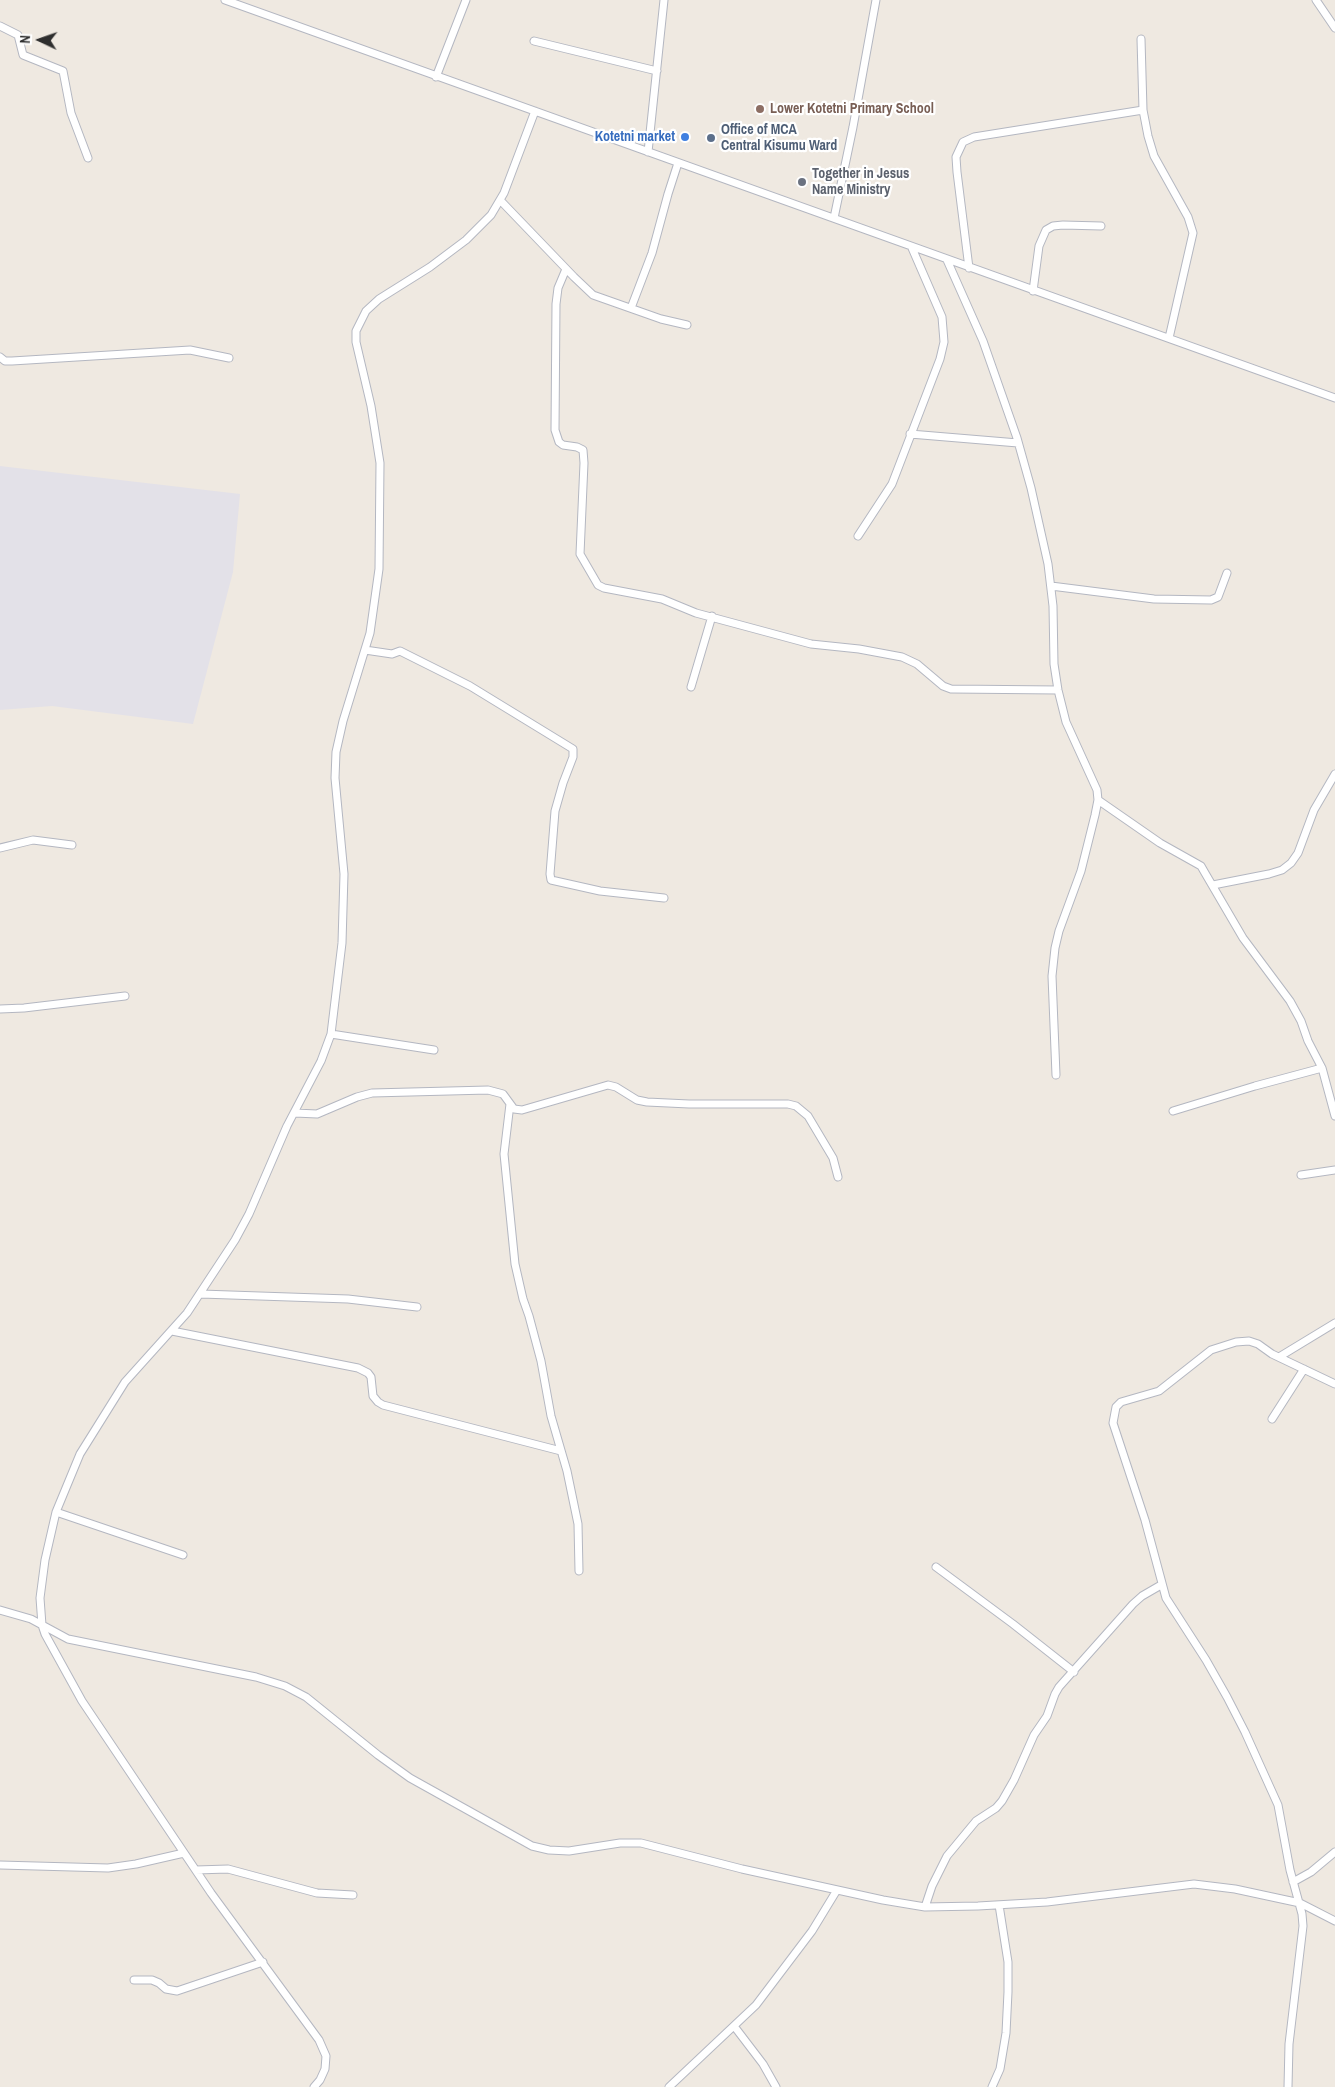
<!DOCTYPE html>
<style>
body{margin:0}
#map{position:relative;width:1335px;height:2087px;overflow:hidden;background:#efe9e1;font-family:"Archivo Narrow",sans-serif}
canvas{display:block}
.north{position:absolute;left:15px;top:15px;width:50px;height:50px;-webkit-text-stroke:4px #fff;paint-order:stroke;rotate:273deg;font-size:14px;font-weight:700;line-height:20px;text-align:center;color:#2e2e2e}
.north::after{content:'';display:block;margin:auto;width:18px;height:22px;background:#2e2e2e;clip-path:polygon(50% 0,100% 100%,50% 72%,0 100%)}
</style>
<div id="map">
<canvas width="1335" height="2087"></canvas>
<div class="north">N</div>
</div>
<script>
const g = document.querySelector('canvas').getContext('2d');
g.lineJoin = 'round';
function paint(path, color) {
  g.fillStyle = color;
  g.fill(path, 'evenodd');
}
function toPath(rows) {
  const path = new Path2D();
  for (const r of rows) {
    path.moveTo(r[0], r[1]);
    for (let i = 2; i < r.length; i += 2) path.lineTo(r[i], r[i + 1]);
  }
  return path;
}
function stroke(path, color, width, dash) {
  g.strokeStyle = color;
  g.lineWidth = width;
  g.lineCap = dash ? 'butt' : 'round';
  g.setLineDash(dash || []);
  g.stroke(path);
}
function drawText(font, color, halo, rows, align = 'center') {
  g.font = font + ' "Archivo Narrow",sans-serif';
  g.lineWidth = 4.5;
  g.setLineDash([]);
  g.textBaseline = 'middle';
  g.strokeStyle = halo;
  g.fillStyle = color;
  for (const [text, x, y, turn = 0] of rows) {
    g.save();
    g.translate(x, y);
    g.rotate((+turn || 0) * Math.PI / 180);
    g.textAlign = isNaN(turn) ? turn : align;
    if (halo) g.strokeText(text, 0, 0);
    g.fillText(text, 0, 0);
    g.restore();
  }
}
paint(toPath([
 [0,466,240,494,233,572,193,724,52,706,0,710]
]), '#e3e1e8');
const minor = toPath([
 [225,0,1335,398],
 [1316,0,1335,28],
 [0,26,18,35,23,55,63,71,71,113,88,158],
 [1141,39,1143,110,1148,136,1154,156,1188,217,1193,233,1169,338],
 [534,41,657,71],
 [436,77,466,0],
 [648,152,664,0],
 [500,200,574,277,593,295,661,319,687,325],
 [834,218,853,127,876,0],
 [947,260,983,341,1017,438,1031,488,1048,564,1053,606,1054,664,1058,690,1066,722,1097,790,1098,800,1095,815,1081,871,1059,931,1055,948,1052,976,1056,1075],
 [969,268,957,172,956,157,963,142,974,137,1143,110],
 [566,269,558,288,556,304,555,430,559,442,563,445,577,447,583,450,584,463,580,554,598,585,604,588,662,599,696,613,811,644,859,649,902,657,917,664,943,686,951,689,1058,690],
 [1033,291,1039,246,1046,230,1053,226,1063,225,1101,226],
 [631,308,652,253,668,194,678,163],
 [0,357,5,361,12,361,190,350,229,358],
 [910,434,1018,443],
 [858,536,892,484,940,359,944,342,942,317,912,248],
 [1051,586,1154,599,1211,600,1218,597,1227,573],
 [365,650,392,654,400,651,470,686,573,749,573,757,563,783,555,811,550,874,551,880,600,891,664,898],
 [691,687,712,616],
 [1098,800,1160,843,1201,866,1205,873,1243,938,1290,1001,1301,1021,1308,1041,1322,1068,1335,1116],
 [0,848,33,840,72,845],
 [1213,885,1269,874,1282,870,1291,863,1298,853,1314,810,1335,774],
 [0,1009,24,1008,125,996],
 [331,1034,434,1050],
 [510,1104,504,1154,515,1264,523,1299,529,1316,541,1361,551,1416,567,1471,578,1524,579,1571],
 [1173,1111,1255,1086,1322,1068],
 [295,1113,317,1114,357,1097,372,1093,488,1090,503,1094,514,1109,522,1110,608,1085,616,1087,637,1100,647,1102,689,1104,788,1104,796,1106,808,1116,833,1158,838,1177],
 [1301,1175,1335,1170],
 [201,1294,348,1299,417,1307],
 [172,1331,358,1368,368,1373,371,1377,373,1396,378,1402,383,1405,561,1451],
 [1279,1357,1335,1323],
 [1272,1419,1304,1369],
 [56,1512,183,1555],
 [936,1567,1013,1624,1074,1672],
 [0,1610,31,1619,68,1639,256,1677,285,1686,306,1697,378,1755,410,1778,532,1846,549,1850,569,1851,620,1843,641,1843,742,1869,883,1900,925,1907,978,1906,1047,1902,1194,1884,1235,1889,1300,1903,1335,1921],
 [0,1865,108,1868,136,1864,184,1853],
 [196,1870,228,1869,317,1893,353,1895],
 [1293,1882,1311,1872,1335,1852],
 [925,1907,932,1886,947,1856,976,1821,996,1808,1002,1801,1014,1780,1034,1735,1047,1716,1055,1694,1059,1687,1133,1604,1142,1596,1161,1585],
 [134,1980,152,1980,159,1983,166,1989,177,1991,263,1962],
 [734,2026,763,2064,776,2087],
 [314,2087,320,2080,325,2069,326,2056,319,2040,211,1893,82,1701,45,1634,42,1625,40,1598,45,1560,56,1512,80,1454,125,1382,187,1313,235,1240,249,1214,287,1126,321,1061,331,1034,342,943,344,874,335,778,336,752,343,721,370,633,379,569,380,463,371,406,356,342,356,331,366,311,379,299,430,267,466,240,491,215,504,193,535,111],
 [669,2087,756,2005,812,1931,837,1890],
 [992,2087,1000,2069,1006,2033,1008,1992,1008,1962,999,1905],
 [1288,2087,1289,2044,1303,1926,1302,1914,1290,1870,1278,1805,1245,1732,1227,1697,1206,1660,1166,1598,1145,1520,1113,1423,1116,1407,1121,1402,1159,1391,1211,1350,1236,1342,1249,1341,1258,1344,1272,1354,1335,1384]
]);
stroke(minor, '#b4b7c1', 9);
stroke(minor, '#fff', 7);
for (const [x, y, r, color] of [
 [760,109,5,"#8d6e63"],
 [685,137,5,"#3f7fe0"],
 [711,138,5,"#5c6f8a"],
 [802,182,5,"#6b7280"]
]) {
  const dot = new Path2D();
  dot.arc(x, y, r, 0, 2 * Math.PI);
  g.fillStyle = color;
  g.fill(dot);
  stroke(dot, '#fff', 2);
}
drawText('bold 14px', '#785e54', '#fff', [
 ["Lower Kotetni Primary School",770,109]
], 'left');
drawText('bold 14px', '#4e5e75', '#fff', [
 ["Office of MCA",721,130],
 ["Central Kisumu Ward",721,146]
], 'left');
drawText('bold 14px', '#366cbe', '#fff', [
 ["Kotetni market",675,137]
], 'right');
drawText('bold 14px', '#5b616d', '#fff', [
 ["Together in Jesus",812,174],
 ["Name Ministry",812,190]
], 'left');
</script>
